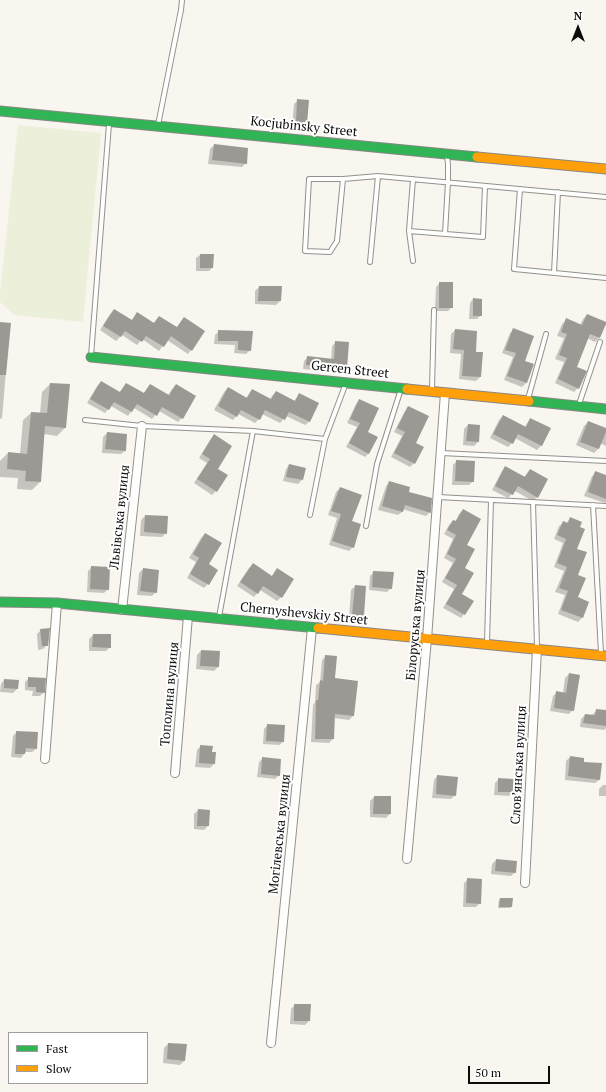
<!DOCTYPE html>
<meta charset="utf-8">
<style>
body{margin:0}
#map{position:relative;width:606px;height:1092px;overflow:hidden;background:#f9f6ef;font-family:"PT Serif",serif}
canvas{display:block}
.legend{position:absolute;left:8px;top:1032px;width:140px;height:52px;box-sizing:border-box;background:#fff;border:1px solid #9d9d9d;margin:0;padding:5px 7px;list-style:none;font-size:12px;color:#0b0b0b}
.legend li{display:flex;align-items:center;gap:8px;height:20px}
.legend b{width:20px;border:1px solid #9d9d9d}
.north{position:absolute;left:558px;top:8px;width:40px;height:40px;-webkit-text-stroke:3px #fff;paint-order:stroke;rotate:0deg;font-size:11px;font-weight:700;line-height:16px;text-align:center;color:#0b0b0b}
.north::after{content:'';display:block;margin:auto;width:14px;height:18px;background:#0b0b0b;clip-path:polygon(50% 0,100% 100%,50% 72%,0 100%)}
.scale{position:absolute;left:468px;top:1066px;width:82px;height:18px;box-sizing:border-box;border:2px solid #0b0b0b;border-top:0;padding-left:5px;font-size:12px;line-height:14px;white-space:nowrap;color:#0b0b0b;-webkit-text-stroke:3px #fff;paint-order:stroke}
</style>
<div id="map">
<canvas width="606" height="1092"></canvas>
<ul class="legend">
<li><b style="height:5px;background:#30b455"></b>Fast</li>
<li><b style="height:5px;background:#ff9f0a"></b>Slow</li>
</ul>
<div class="north">N</div>
<div class="scale">50 m</div>
</div>
<script>
const g = document.querySelector('canvas').getContext('2d');
g.lineJoin = 'round';
function paint(path, color) {
  g.fillStyle = color;
  g.fill(path, 'evenodd');
}
function toPath(rows) {
  const path = new Path2D();
  for (const r of rows) {
    path.moveTo(r[0], r[1]);
    for (let i = 2; i < r.length; i += 2) path.lineTo(r[i], r[i + 1]);
  }
  return path;
}
function stroke(path, color, width, dash) {
  g.strokeStyle = color;
  g.lineWidth = width;
  g.lineCap = dash ? 'butt' : 'round';
  g.setLineDash(dash || []);
  g.stroke(path);
}
function drawText(font, color, halo, rows, align = 'center') {
  g.font = font + ' "PT Serif",serif';
  g.lineWidth = 4;
  g.setLineDash([]);
  g.textBaseline = 'middle';
  g.strokeStyle = halo;
  g.fillStyle = color;
  for (const [text, x, y, turn = 0] of rows) {
    g.save();
    g.translate(x, y);
    g.rotate((+turn || 0) * Math.PI / 180);
    g.textAlign = isNaN(turn) ? turn : align;
    if (halo) g.strokeText(text, 0, 0);
    g.fillText(text, 0, 0);
    g.restore();
  }
}
paint(toPath([
 [18,125,101,133,83,322,14,315,0,302,0,293]
]), '#ecf0db');
paint(toPath([
 [298,100,306,124,302,128,292,127,294,104],
 [214,145,246,163,242,167,208,164,210,149],
 [200,255,212,268,209,271,196,271,196,258],
 [440,283,452,307,448,311,435,311,436,287],
 [259,287,280,301,276,305,255,304,255,291],
 [473,299,481,315,477,319,469,319,470,303],
 [114,310,131,321,137,314,153,324,159,317,177,328,191,350,188,354,167,340,159,351,142,339,137,345,122,335,116,341,100,330,110,314],
 [587,315,606,322,599,338,595,342,587,338,576,367,578,388,574,392,555,383,564,362,555,359,564,338,557,336,562,324,566,320,580,325,583,319],
 [0,323,10,324,2,418,0,419],
 [514,329,524,361,533,364,526,383,522,387,504,380,513,357,502,353,510,333],
 [455,330,480,377,476,381,459,379,461,354,450,353,451,334],
 [219,331,252,332,250,350,246,354,234,353,235,345,214,344,215,335],
 [336,342,346,368,342,372,323,371,303,369,304,361,308,357,331,360,332,346],
 [101,382,119,393,126,384,143,394,150,385,168,396,172,389,176,385,182,418,178,422,159,411,152,419,134,408,128,416,111,406,105,413,87,403,97,386],
 [50,384,68,385,65,428,57,436,44,434,40,482,32,490,17,489,18,478,0,477,0,461,8,453,20,454,23,420,31,413,40,413,42,392],
 [228,388,246,398,252,390,270,400,272,396,276,392,294,401,300,394,318,403,309,422,305,425,286,416,280,423,262,414,259,419,255,423,238,414,233,420,214,410,224,392],
 [360,400,369,453,365,457,346,447,357,427,347,423,356,404],
 [409,407,415,444,414,463,410,467,391,457,402,436,394,432,405,411],
 [503,416,525,427,527,423,531,419,550,429,541,446,537,450,515,438,512,443,508,447,490,438,499,420],
 [588,422,606,429,606,446,600,443,598,449,594,453,576,445,584,426],
 [468,425,478,442,474,446,463,445,464,429],
 [107,433,125,451,121,454,102,453,103,437],
 [214,436,217,469,227,475,216,491,212,495,194,483,207,463,199,458,210,440],
 [457,461,473,481,469,485,452,485,453,465],
 [289,465,302,480,298,484,283,481,286,469],
 [506,467,524,477,530,470,537,497,533,501,515,491,508,498,492,490,502,471],
 [596,473,606,476,606,502,605,503,584,496,592,476],
 [389,482,408,492,430,512,426,516,402,509,402,512,398,515,378,510,386,486],
 [340,488,351,522,353,547,349,551,329,545,337,518,328,515,336,492],
 [463,510,465,545,464,568,461,595,464,614,461,618,443,608,454,589,442,582,453,563,444,558,453,539,444,534,449,525,453,521,455,522,459,514],
 [145,516,166,533,162,537,140,536,141,520],
 [570,518,576,550,577,576,576,598,588,602,582,618,578,622,558,614,565,595,555,592,564,571,554,567,563,543,554,539,559,526,563,523,566,524],
 [205,534,208,565,208,584,204,588,187,578,196,562,189,558,201,538],
 [253,565,271,577,277,570,281,597,277,601,260,590,254,597,237,586,249,568],
 [92,567,108,589,104,593,87,592,88,571],
 [143,569,156,592,152,596,137,595,139,573],
 [374,572,391,588,387,592,369,590,370,576],
 [355,586,363,615,359,619,349,618,351,590],
 [41,630,47,645,43,649,38,650,37,634],
 [93,635,110,647,106,651,89,651,89,639],
 [201,651,218,667,214,671,196,669,197,655],
 [326,656,334,679,353,716,349,720,334,718,333,739,329,743,311,742,313,705,315,702,316,685,320,682,322,660],
 [569,674,573,710,569,714,550,711,553,696,557,692,563,693,565,678],
 [29,678,44,692,40,696,32,696,33,691,25,690,25,682],
 [4,680,17,689,13,693,0,692,1,684],
 [597,710,606,711,606,728,604,730,580,727,581,719,585,715,592,716,593,714],
 [268,725,283,742,279,745,263,744,264,729],
 [17,732,36,749,32,752,25,752,24,754,21,758,11,757,13,736],
 [201,746,211,752,215,753,214,764,210,768,195,767,197,750],
 [570,757,583,763,599,780,595,783,565,780,566,761],
 [263,758,279,775,275,779,257,777,259,762],
 [437,776,455,795,451,799,432,798,434,780],
 [499,779,513,780,513,792,509,796,494,795,495,783],
 [603,785,606,785,606,796,599,796,599,789],
 [374,797,390,814,386,818,370,817,370,801],
 [198,810,208,826,204,830,194,829,194,814],
 [496,860,515,872,511,876,491,874,492,864],
 [468,879,480,903,476,907,463,907,464,883],
 [500,899,511,907,510,908,498,908,499,900],
 [295,1005,309,1021,305,1025,290,1024,291,1009],
 [168,1044,184,1061,180,1065,163,1063,164,1048]
]), '#0003');
paint(toPath([
 [297,99,309,100,307,124,296,123],
 [214,144,248,148,247,164,212,160],
 [200,254,214,254,213,268,200,268],
 [439,282,453,282,453,308,439,308],
 [259,286,282,286,281,301,258,301],
 [473,298,482,299,482,316,473,316],
 [114,309,132,320,137,312,154,323,159,316,177,327,184,317,205,331,192,351,171,336,164,347,146,336,142,342,125,331,121,337,103,326],
 [587,314,606,322,606,324,600,338,590,334,577,367,587,371,579,389,558,379,567,358,559,355,567,334,561,332,566,318,582,325],
 [0,322,11,323,6,375,0,375],
 [513,328,534,336,525,361,534,364,527,383,507,376,516,353,505,350],
 [455,329,477,331,476,352,483,352,481,377,462,376,464,350,453,349],
 [218,330,253,331,251,351,238,350,238,341,218,341],
 [335,341,349,342,347,369,327,368,306,365,307,356,334,359],
 [101,381,120,392,126,383,144,393,150,384,169,395,176,384,196,396,183,419,162,407,157,416,137,404,132,412,114,402,109,410,90,399],
 [50,383,70,384,66,428,45,426,41,482,25,481,26,471,7,469,8,452,27,454,31,412,47,413],
 [228,387,247,398,252,389,271,399,276,391,295,401,299,393,319,403,310,422,289,412,285,420,265,410,260,420,241,410,237,417,218,406],
 [359,399,379,408,368,432,378,437,369,454,349,443,360,423,350,419],
 [408,406,429,416,416,443,424,447,415,464,394,453,405,432,397,428],
 [503,415,526,427,530,418,551,428,542,446,518,434,513,444,493,434],
 [588,421,606,428,606,432,599,449,580,442],
 [468,424,480,425,479,442,466,441],
 [107,432,127,434,126,451,105,449],
 [214,434,232,446,218,469,228,475,217,492,197,479,210,459,202,454],
 [456,460,475,461,474,482,455,481],
 [289,464,306,468,303,480,286,477],
 [505,466,525,477,530,469,548,479,538,498,518,486,513,495,495,486],
 [595,471,606,475,606,499,588,492],
 [389,481,410,487,409,492,432,498,431,513,405,505,403,512,382,506],
 [340,487,362,495,352,521,361,524,354,548,332,541,341,514,331,511],
 [463,509,481,519,467,545,475,549,465,568,474,573,462,594,474,601,465,615,446,604,457,585,445,578,456,559,447,554,456,535,447,530,453,520,456,521],
 [145,515,168,516,167,534,144,532],
 [570,517,582,522,580,527,585,529,577,549,587,552,578,575,586,578,578,597,589,602,583,618,561,610,568,591,559,588,567,567,557,563,566,539,557,535,563,521,568,523],
 [205,533,222,543,209,564,218,570,209,585,190,574,199,558,193,554],
 [253,563,272,576,277,568,294,579,282,598,263,586,258,594,240,582],
 [91,566,110,567,109,590,90,589],
 [143,568,159,570,157,593,140,591],
 [373,571,394,572,392,589,372,587],
 [355,585,366,586,364,616,352,615],
 [50,628,48,646,42,646,40,629],
 [93,634,111,634,111,648,92,647],
 [201,650,220,651,219,667,200,666],
 [325,655,337,656,335,678,358,681,354,716,335,714,334,739,315,739,316,700,318,700,320,680,323,681],
 [569,673,580,675,574,711,554,708,556,691,566,693],
 [28,677,46,678,45,693,36,692,36,687,28,687],
 [4,679,19,680,18,689,4,688],
 [596,709,606,710,606,726,583,723,585,714,595,715],
 [267,724,285,725,284,742,266,741],
 [16,731,38,732,37,749,26,748,25,754,15,754],
 [200,745,213,746,212,752,216,752,215,764,199,763],
 [570,756,584,758,584,762,602,763,600,780,568,776],
 [262,757,281,759,280,776,261,774],
 [437,775,458,777,456,796,436,794],
 [498,778,514,779,514,792,498,792],
 [374,796,391,796,391,814,373,814],
 [198,809,210,810,209,826,197,826],
 [496,859,517,861,516,873,495,871],
 [467,878,482,879,481,904,466,903],
 [500,898,513,898,512,907,499,907],
 [294,1004,311,1004,310,1021,294,1021],
 [168,1043,187,1044,185,1061,167,1059]
]), '#9c9995');
const lane = toPath([
 [158,125,181,10,182,0],
 [343,179,337,241,330,252,305,251,309,179,343,179,378,176,606,197],
 [413,179,409,231,413,261],
 [520,189,514,269,606,278],
 [409,231,483,237,485,186],
 [445,234,448,182,448,164,447,156],
 [370,262,378,176],
 [554,273,558,192],
 [91,356,109,124],
 [432,389,434,310],
 [528,399,546,334],
 [579,404,600,342],
 [85,420,142,426,253,431],
 [441,453,606,461],
 [438,497,606,506],
 [533,502,537,647],
 [593,505,601,653],
 [310,515,325,439],
 [366,526,377,464,401,389],
 [219,617,253,431,325,439,346,383],
 [487,642,491,500]
]);
const street = toPath([
 [122,610,142,426],
 [45,759,57,603],
 [175,773,188,616],
 [407,859,427,639,445,393],
 [525,883,537,649],
 [271,1043,312,628]
]);
const fast = toPath([
 [0,111,477,157],
 [91,357,407,389],
 [529,401,606,409],
 [0,602,57,603,318,628]
]);
const slow = toPath([
 [477,157,606,169],
 [407,389,529,401],
 [318,628,606,656]
]);
stroke(lane, '#92918e', 6);
stroke(street, '#92918e', 10);
stroke(fast, '#898784', 11);
stroke(slow, '#898784', 11);
stroke(lane, '#fefefd', 4);
stroke(street, '#fefefd', 8);
stroke(fast, '#30b455', 9);
stroke(slow, '#ff9f0a', 9);
drawText('13px', '#0b0b0b', '#fff', [
 ["Kocjubinsky Street",304,127,6],
 ["Gercen Street",350,370,6],
 ["Львівська вулиця",120,517,-84],
 ["Chernyshevskiy Street",304,614,6],
 ["Білоруська вулиця",416,625,-85],
 ["Тополина вулиця",170,694,-85],
 ["Слов’янська вулиця",519,765,-87],
 ["Могілевська вулиця",280,834,-84]
]);
</script>
